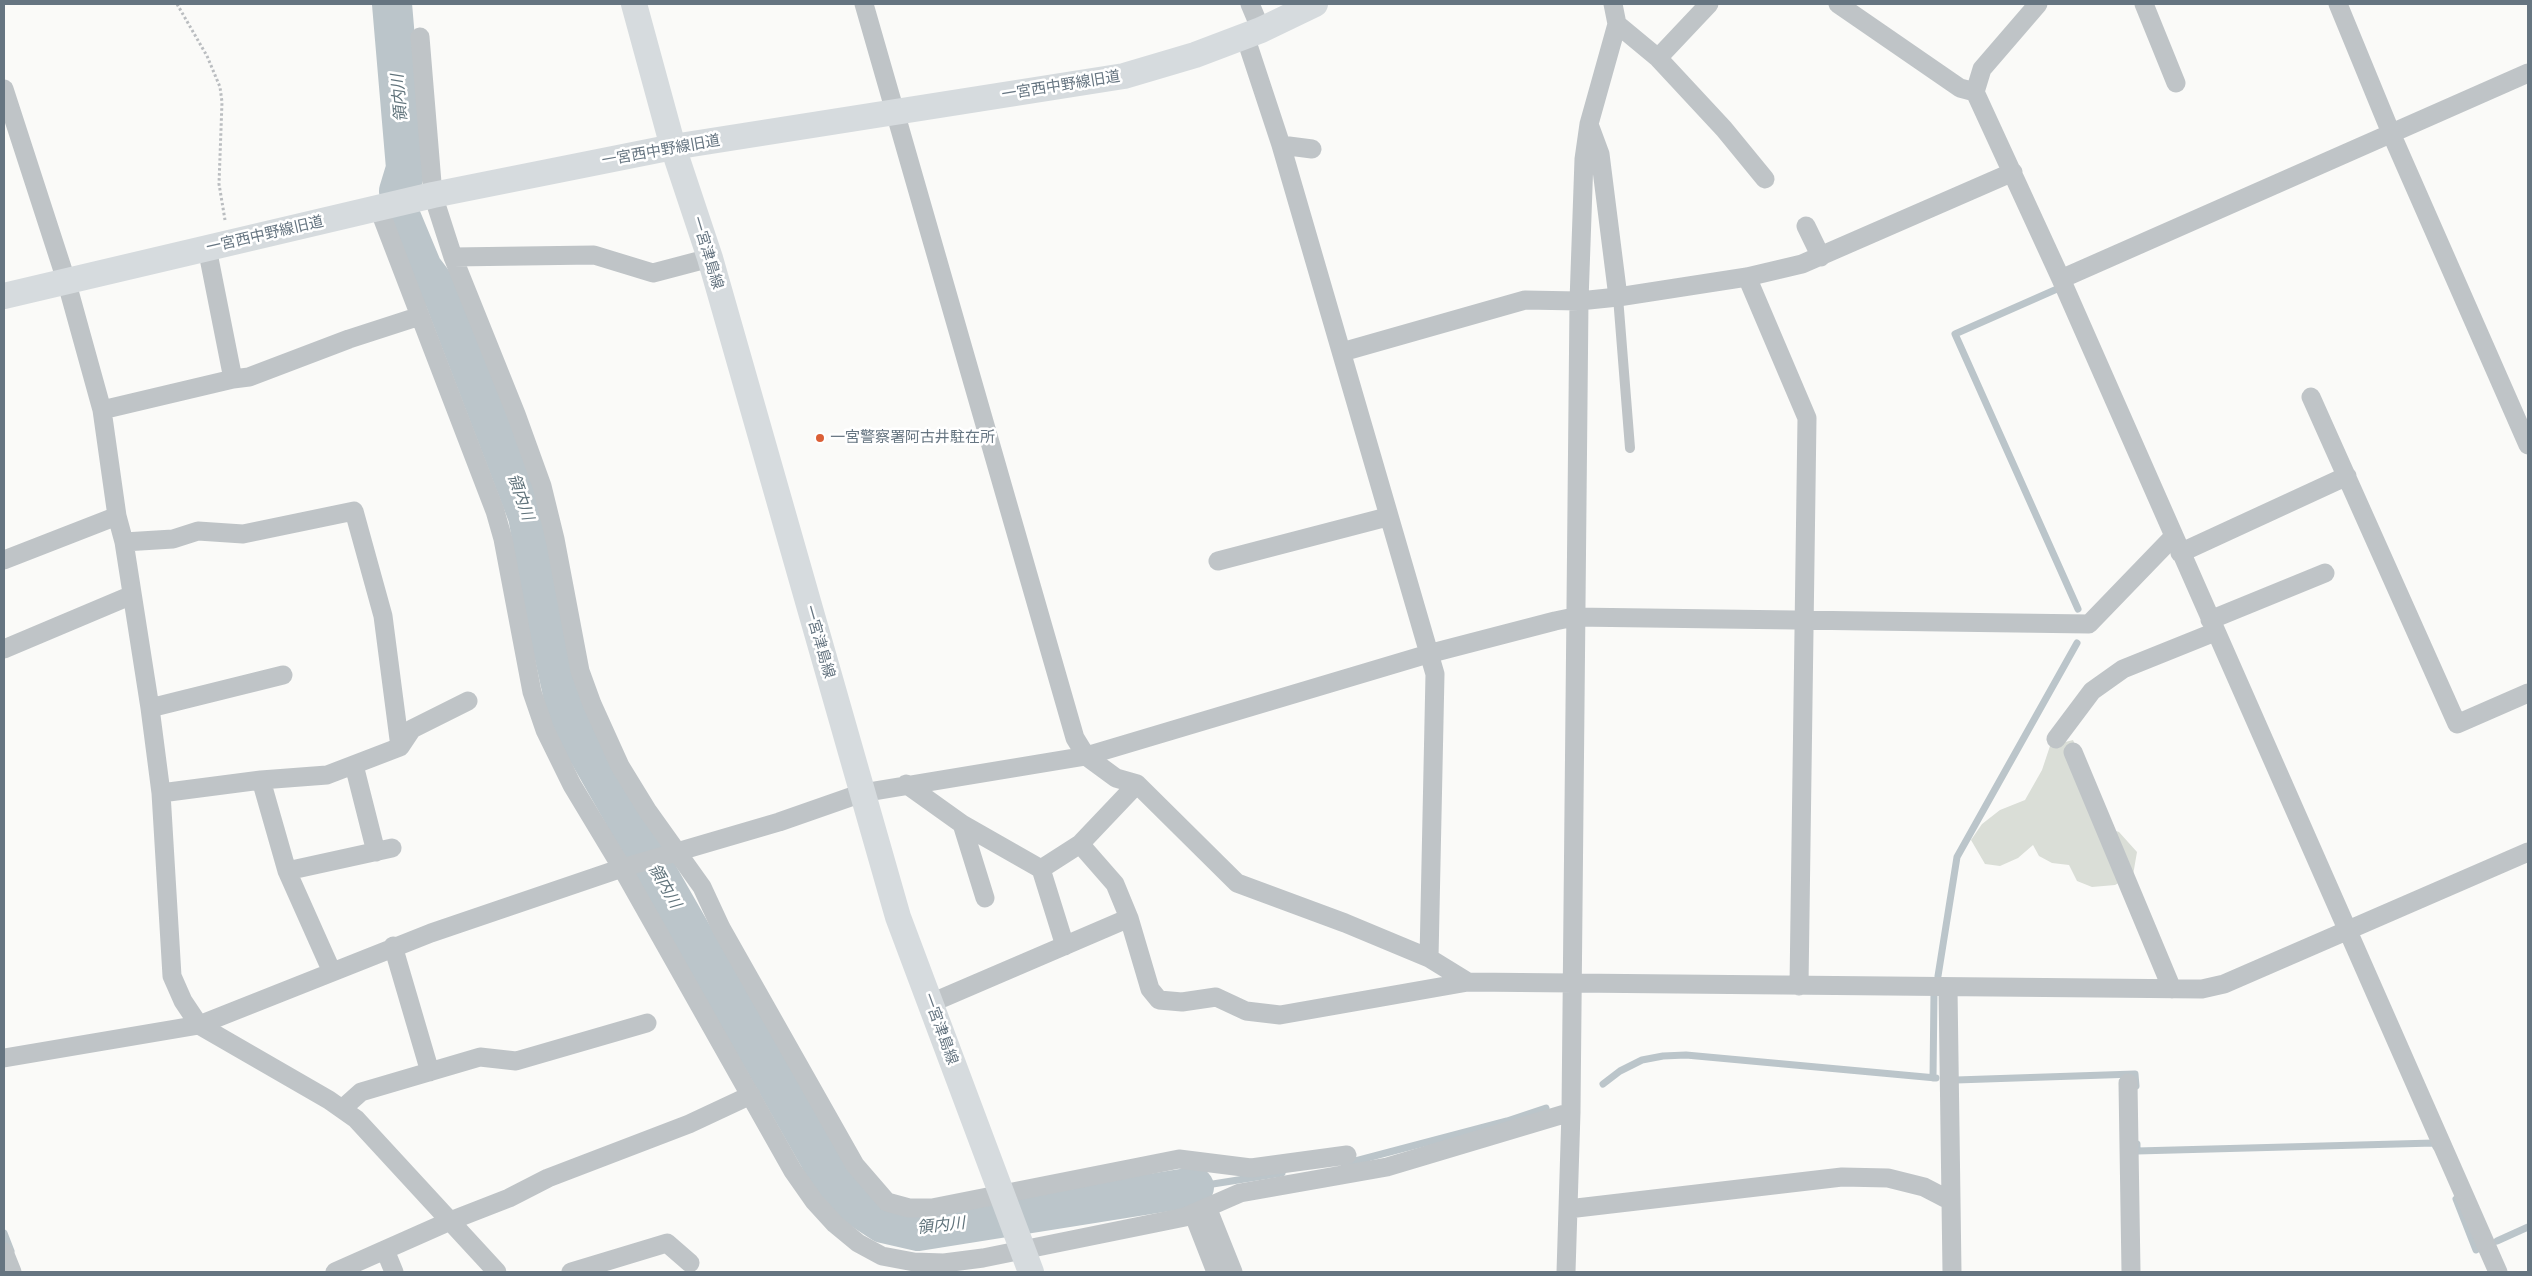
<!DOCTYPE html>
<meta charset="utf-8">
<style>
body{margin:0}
#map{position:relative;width:2532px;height:1276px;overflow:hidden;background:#fafaf8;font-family:"Fira Sans Condensed",sans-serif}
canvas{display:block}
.frame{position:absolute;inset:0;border:5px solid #667581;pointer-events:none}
</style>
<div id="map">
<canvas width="2532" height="1276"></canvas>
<div class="frame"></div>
</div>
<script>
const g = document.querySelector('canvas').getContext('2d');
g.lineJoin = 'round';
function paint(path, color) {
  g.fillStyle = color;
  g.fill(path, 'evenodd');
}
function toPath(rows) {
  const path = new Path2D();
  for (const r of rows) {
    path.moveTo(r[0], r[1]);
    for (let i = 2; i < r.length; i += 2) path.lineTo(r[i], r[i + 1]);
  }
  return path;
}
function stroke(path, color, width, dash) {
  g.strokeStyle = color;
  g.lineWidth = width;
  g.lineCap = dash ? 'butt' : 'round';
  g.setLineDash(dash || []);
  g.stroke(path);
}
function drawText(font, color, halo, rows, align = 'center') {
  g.font = font + ' "Fira Sans Condensed","Noto Sans JP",sans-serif';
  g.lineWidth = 5;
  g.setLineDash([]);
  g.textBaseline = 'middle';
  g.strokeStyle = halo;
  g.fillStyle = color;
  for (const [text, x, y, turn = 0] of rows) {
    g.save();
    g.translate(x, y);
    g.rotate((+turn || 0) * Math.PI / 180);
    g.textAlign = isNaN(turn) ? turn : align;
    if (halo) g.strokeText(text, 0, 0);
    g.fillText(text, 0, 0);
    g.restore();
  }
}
paint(toPath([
 [2073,740,2084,765,2094,824,2119,832,2137,852,2133,875,2115,885,2092,887,2077,881,2069,865,2052,863,2039,856,2033,845,2018,858,2000,866,1985,864,1971,840,1982,824,2000,810,2025,800,2042,770,2050,746]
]), '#daded7');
stroke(toPath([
 [2057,289,1955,334,2078,609],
 [1938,976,1957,857,2077,643],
 [1933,1078,1934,993],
 [1956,1080,2135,1074,2136,1086],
 [1603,1084,1620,1071,1642,1060,1663,1056,1686,1055,1936,1078],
 [2137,1144,2137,1151,2434,1143,2436,1147],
 [1344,1164,1507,1121,1546,1108],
 [2456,1199,2476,1250],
 [1200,1204,1194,1187,1282,1173],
 [4,1233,11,1251],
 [2497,1241,2528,1227]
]), '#bbc5ca', 7);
stroke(toPath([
 [392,4,406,168,399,191],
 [402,220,422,268,444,297,528,516,548,626,568,717,828,1173,851,1202,883,1223,918,1231,1194,1187]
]), '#bbc5ca', 40);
stroke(toPath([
 [177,4,207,56,220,87,222,102,219,184,225,220]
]), '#babdc0', 3, [2.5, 2.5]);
stroke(toPath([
 [1618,297,1630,448]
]), '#bfc4c7', 10);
stroke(toPath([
 [864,4,1075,738,1086,756,1116,778,1137,784,1237,883,1345,923,1429,958],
 [1250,4,1261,30],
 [1838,4,1960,88,1975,92],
 [2038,4,1982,69,1975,92,2061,279,2498,1272],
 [2144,4,2176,83],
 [2338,4,2391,133,2528,445],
 [1617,24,1658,58,1724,129,1765,179],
 [1245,36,1281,145,1435,674,1429,958,1468,982,2202,989,2224,984,2528,852],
 [420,37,433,195,453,257,516,414,542,486,555,539,580,671,592,704,620,766,647,810,702,887,721,928,855,1165,887,1202,909,1208,932,1208,1179,1159,1251,1168,1347,1155],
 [1658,58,1709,4],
 [4,89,66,280,102,410,117,516,124,542,150,708,161,793,172,976,183,1001,199,1025,329,1100,356,1119,497,1272],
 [1590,127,1600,154,1618,297],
 [1281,145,1312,149],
 [379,209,495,511,503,539,532,692,545,730,572,785,622,868,793,1171,814,1201,835,1224,858,1243,882,1256,914,1262,944,1263,983,1258,1185,1217,1240,1193,1387,1167,1571,1112],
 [1806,226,1821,257],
 [453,257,594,255,653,273,710,258],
 [1747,277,1807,418,1799,986],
 [2061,279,2528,73],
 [1342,352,1525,300,1579,301,1618,297,1747,277,1802,264,2013,172],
 [233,379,249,377,349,339,420,316],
 [2311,397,2457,724,2528,693],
 [102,410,233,379,207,248],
 [124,542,173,539,198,531,243,534,354,511,383,616,400,747,327,775,261,780,161,793],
 [2180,553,2347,476],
 [4,560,117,516],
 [1218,561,1387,517],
 [2210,620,2325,573],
 [4,649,132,595],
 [150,708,283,675],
 [2056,739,2092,691,2123,669,2215,632],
 [400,747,412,729,468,701],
 [2073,752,2172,989],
 [354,765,376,852],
 [261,780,287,871,332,972],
 [906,784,962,824,1041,869,1065,946],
 [962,824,985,898],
 [1080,844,1115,884,1129,918,1150,989,1159,1000,1182,1002,1216,997,1246,1011,1280,1015,1468,982],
 [1041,869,1080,844,1137,784],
 [287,871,392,848],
 [393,946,430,1072],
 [1948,988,1952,1272],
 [931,1003,1129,918],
 [4,1058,199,1025,431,933,622,868,779,822,862,793,1086,756,1428,654,1555,621,1574,617,2089,624,2173,537],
 [2128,1083,2131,1272],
 [342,1109,361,1092,480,1057,516,1061,647,1023],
 [1207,1207,1233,1272],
 [1568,1209,1842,1177,1888,1178,1924,1187,1951,1201],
 [1193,1213,1216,1272],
 [385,1250,394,1272],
 [4,1252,12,1272],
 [335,1272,450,1221,509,1198,548,1178,689,1124,751,1095],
 [571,1272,667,1243,690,1263],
 [1566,1272,1571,1112,1579,301,1584,159,1589,124,1617,24,1613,4]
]), '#bfc4c7', 19);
stroke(toPath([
 [634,4,673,147,710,258,898,917,1031,1272],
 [4,296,433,195,673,147,1124,76,1195,55,1261,30,1315,4]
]), '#d6dbde', 26);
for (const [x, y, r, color] of [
 [820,438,5,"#db5f36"]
]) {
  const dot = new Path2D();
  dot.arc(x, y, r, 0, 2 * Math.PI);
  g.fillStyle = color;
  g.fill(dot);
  stroke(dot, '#fff', 2);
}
drawText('15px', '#667581', '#fff', [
 ["一宮西中野線旧道",1061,86,-9],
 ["一宮西中野線旧道",661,151,-10],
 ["一宮西中野線旧道",265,235,-13],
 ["一宮津島線",707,253,73],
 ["一宮津島線",819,642,74],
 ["一宮津島線",940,1029,70]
]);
drawText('15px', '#667581', '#fff', [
 ["一宮警察署阿古井駐在所",830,438]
], 'left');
drawText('italic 16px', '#60737b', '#fff', [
 ["領内川",400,98,-95],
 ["領内川",520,497,71],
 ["領内川",664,886,60],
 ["領内川",941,1226,-6]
]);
</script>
